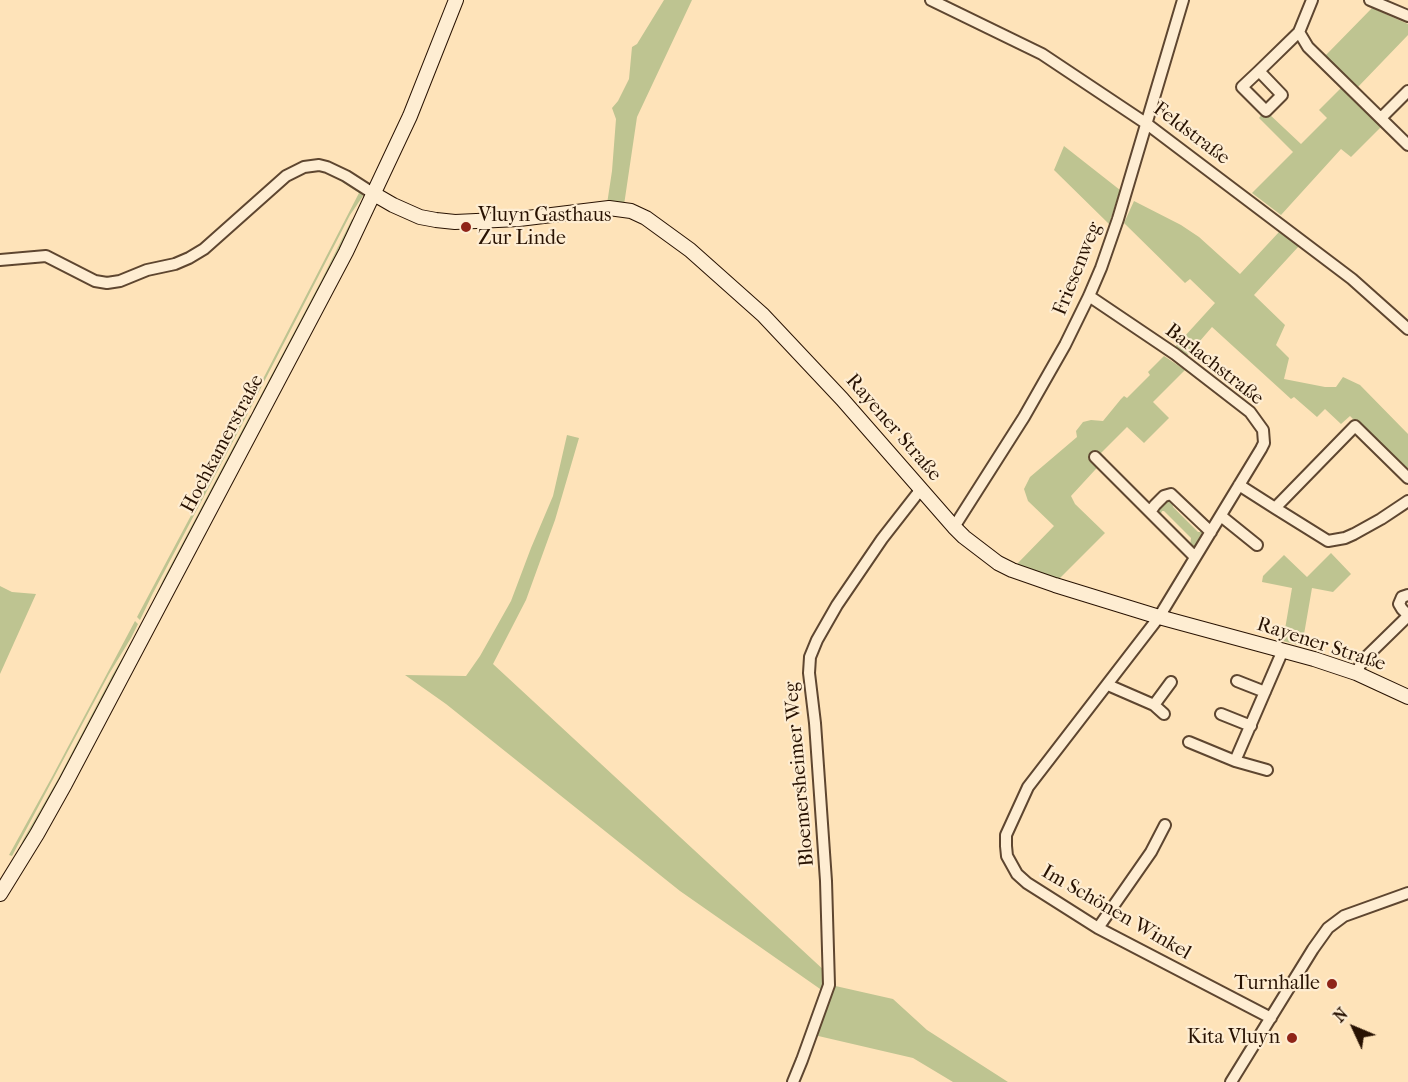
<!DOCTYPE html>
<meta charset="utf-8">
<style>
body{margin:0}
#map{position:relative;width:1408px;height:1082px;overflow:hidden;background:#fee3b9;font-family:"IM FELL French Canon",serif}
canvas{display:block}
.north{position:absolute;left:1324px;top:998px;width:60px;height:60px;-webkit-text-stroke:4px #feedd2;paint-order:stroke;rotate:314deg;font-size:16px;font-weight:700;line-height:24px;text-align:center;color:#281202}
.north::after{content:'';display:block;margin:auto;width:21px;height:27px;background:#281202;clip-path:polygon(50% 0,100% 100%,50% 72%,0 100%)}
</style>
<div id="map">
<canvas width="1408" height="1082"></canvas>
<div class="north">N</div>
</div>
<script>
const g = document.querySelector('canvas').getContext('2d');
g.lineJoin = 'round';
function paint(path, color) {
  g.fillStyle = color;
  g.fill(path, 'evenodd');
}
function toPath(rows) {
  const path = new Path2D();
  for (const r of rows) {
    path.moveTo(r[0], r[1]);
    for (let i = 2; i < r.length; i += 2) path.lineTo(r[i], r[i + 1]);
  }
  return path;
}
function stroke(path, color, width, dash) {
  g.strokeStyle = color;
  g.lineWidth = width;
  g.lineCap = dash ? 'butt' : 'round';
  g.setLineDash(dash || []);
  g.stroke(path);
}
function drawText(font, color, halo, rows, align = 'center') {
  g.font = font + ' "IM FELL French Canon",serif';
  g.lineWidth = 4.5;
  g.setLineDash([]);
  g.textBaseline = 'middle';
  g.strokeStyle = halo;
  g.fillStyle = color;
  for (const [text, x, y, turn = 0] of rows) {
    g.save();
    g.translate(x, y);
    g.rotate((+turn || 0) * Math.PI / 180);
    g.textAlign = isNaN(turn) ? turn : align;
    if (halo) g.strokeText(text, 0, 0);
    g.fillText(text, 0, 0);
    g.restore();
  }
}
paint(toPath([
 [664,0,692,0,637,117,624,205,607,204,612,171,616,119,612,108,618,101,629,79,632,47,637,44],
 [1372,8,1408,24,1408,35,1357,88,1325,56],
 [1342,87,1382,126,1351,157,1341,149,1281,215,1252,193,1293,152,1259,118,1263,113,1268,113,1301,144,1327,118,1319,110],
 [1064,146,1120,190,1109,224,1054,170],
 [310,168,328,171,362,191,363,196,350,215,250,409,248,408,359,193,333,176,319,171,308,170,286,179],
 [1134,201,1181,225,1199,237,1240,274,1279,232,1299,246,1254,295,1285,325,1276,345,1289,358,1284,379,1325,387,1336,387,1343,377,1360,385,1408,434,1408,474,1350,416,1341,424,1325,409,1317,417,1294,397,1291,399,1212,327,1187,356,1174,348,1215,303,1190,279,1185,283,1124,223],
 [352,219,356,221,257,410,253,410,322,279],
 [1164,356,1185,370,1153,402,1169,418,1144,443,1127,427,1101,453,1106,458,1071,496,1075,504,1105,533,1058,580,1017,564,1054,526,1028,501,1024,489,1030,477,1077,437,1076,431,1083,422,1091,420,1103,421,1121,399,1124,396,1127,398,1150,375,1148,372],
 [246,412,248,413,153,593,140,620,137,617],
 [250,415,252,417,144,621,163,580],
 [567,435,579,438,555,520,526,600,493,664,827,973,823,991,680,891,446,704,405,675,466,676,480,656,511,601,531,548,553,496],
 [1168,499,1172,500,1173,507,1198,532,1200,532,1201,528,1204,529,1193,549,1190,546,1191,538,1164,511,1162,511,1160,516,1158,508],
 [1331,553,1351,574,1333,592,1312,588,1302,646,1283,641,1292,588,1262,582,1263,576,1284,555,1307,577],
 [0,586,12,592,36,594,0,674],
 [135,621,138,624,131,638,109,674,12,856,9,855,52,777],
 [141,626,61,782,15,857,23,840,58,779,113,674],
 [831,985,893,999,927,1030,1008,1082,953,1082,913,1058,814,1035]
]), '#bec491');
const street = toPath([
 [931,0,1042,54,1147,124,1352,279,1408,329],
 [1312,0,1299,32,1308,47,1408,145],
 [1370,0,1408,16],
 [1259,71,1282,95,1266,111,1242,87,1259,71,1299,32],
 [1381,118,1408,91],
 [0,260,46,256,95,281,107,283,120,281,147,270,175,264,189,258,204,249,286,176,304,167,319,165,327,167,346,176,374,194],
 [1089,296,1175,354,1250,412,1263,430,1264,443,1261,449,1159,617,1028,787,1006,835,1006,846,1007,856,1017,874,1027,883,1098,928,1271,1018],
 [1095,457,1150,512],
 [1239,485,1275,508,1328,541,1345,538,1354,534,1381,519,1408,501],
 [1275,508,1355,426,1408,478],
 [1221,516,1257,545],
 [954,527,1024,417,1065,345,1089,296,1101,268,1118,219,1183,0],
 [1195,557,1150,512,1155,505,1164,496,1171,494,1211,532],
 [1408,595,1402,597,1399,604,1402,609,1408,615],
 [1356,673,1363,660,1408,616],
 [1237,681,1265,692],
 [1108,685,1154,705,1164,714],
 [1154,705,1171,682],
 [1221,714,1251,726],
 [1189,742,1235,761,1283,650],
 [1235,761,1267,770],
 [1098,928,1151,852,1165,825],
 [793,1082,802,1060,829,985,826,881,815,723,809,673,810,657,817,640,837,605,882,539,921,489],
 [1231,1082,1313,949,1328,928,1344,916,1408,893]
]);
const secondary = toPath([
 [374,194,393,205,420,217,436,220,455,222,519,219,609,208,631,211,646,218,690,250,763,315,842,399,954,527,964,537,998,563,1012,570,1055,585,1159,617,1314,659,1356,673,1408,697],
 [0,894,37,834,65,784,346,252,410,116,456,0]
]);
stroke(street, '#5e4630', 14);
stroke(secondary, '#281202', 16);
stroke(street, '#feedd2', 10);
stroke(secondary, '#feedd2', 14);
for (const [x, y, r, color] of [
 [466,227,6,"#8f2418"],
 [1332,984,6,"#8f2418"],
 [1292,1038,6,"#8f2418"]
]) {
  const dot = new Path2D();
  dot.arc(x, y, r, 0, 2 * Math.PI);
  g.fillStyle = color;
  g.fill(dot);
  stroke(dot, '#feedd2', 2);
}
drawText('20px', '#281202', '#feedd2', [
 ["Feldstraße",1191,134,37],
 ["Friesenweg",1078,269,-68],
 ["Barlachstraße",1214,365,38],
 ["Rayener Straße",893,428,49],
 ["Hochkamerstraße",223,444,-62],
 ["Rayener Straße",1321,645,18],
 ["Bloemersheimer Weg",800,774,-95],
 ["Im Schönen Winkel",1116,913,30]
]);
drawText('20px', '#281202', '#feedd2', [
 ["Vluyn Gasthaus",478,216,"left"],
 ["Zur Linde",478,239,"left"],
 ["Turnhalle",1320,984],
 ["Kita Vluyn",1280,1038]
], 'right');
</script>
